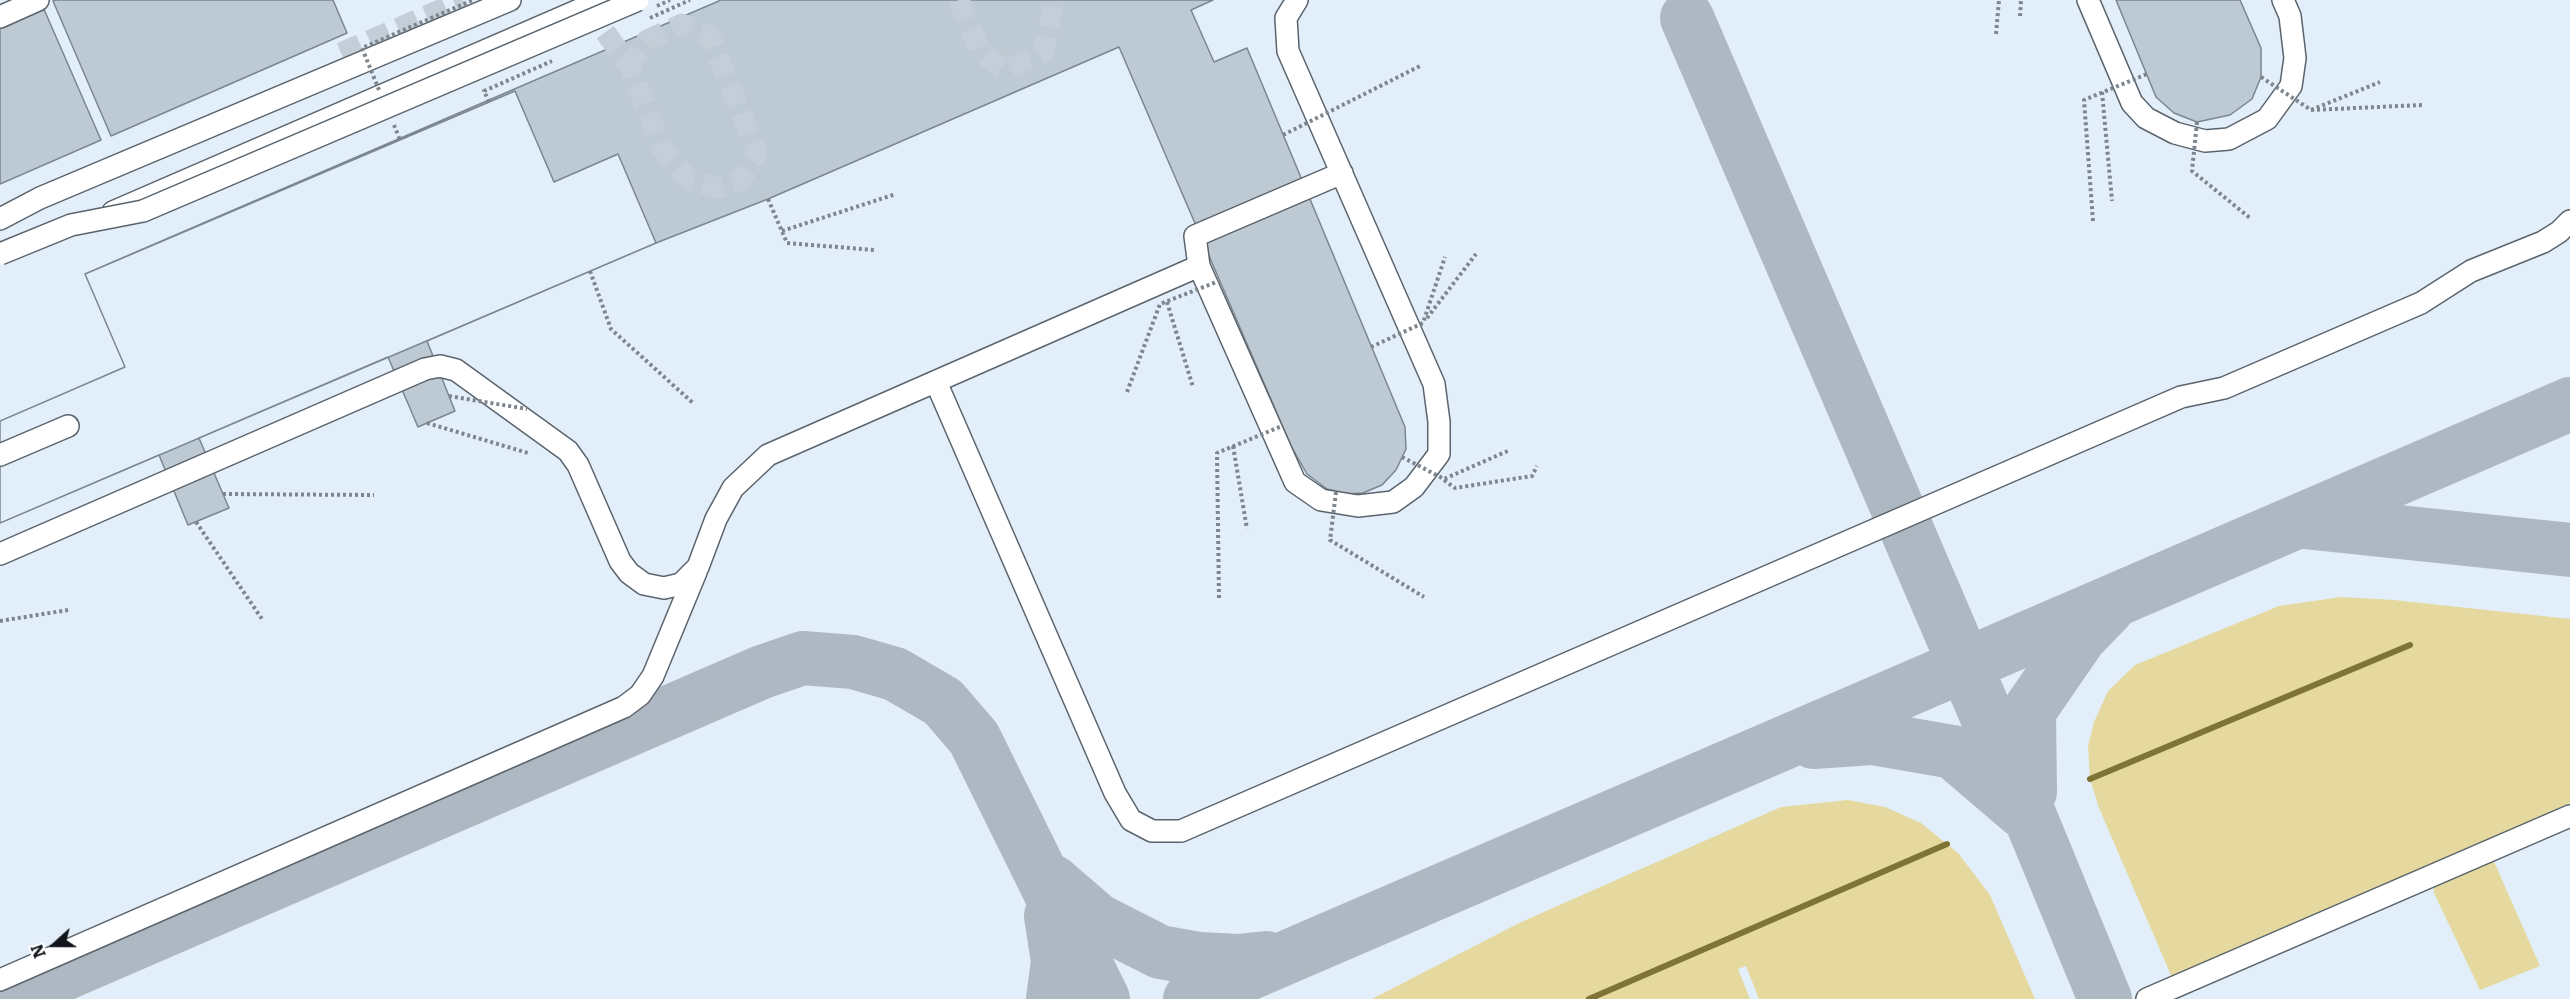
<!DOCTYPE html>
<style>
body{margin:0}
#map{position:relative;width:2570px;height:999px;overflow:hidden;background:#e2effa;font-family:Literata,serif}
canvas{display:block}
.north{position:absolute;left:24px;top:915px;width:60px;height:60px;-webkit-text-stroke:4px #fff;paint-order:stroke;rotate:249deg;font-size:16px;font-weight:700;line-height:24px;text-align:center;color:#12161a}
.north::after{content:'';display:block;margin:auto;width:21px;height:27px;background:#12161a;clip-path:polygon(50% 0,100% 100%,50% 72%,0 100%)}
</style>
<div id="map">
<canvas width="2570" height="999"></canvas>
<div class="north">N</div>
</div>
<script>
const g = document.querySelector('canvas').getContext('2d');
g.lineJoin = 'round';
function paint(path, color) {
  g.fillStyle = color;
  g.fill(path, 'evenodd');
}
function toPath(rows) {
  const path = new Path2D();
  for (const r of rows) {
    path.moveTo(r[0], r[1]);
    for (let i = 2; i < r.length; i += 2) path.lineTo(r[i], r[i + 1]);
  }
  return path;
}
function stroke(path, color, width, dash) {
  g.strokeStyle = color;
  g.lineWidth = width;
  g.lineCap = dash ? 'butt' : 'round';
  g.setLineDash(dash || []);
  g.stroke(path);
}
paint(toPath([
 [2341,597,2394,600,2570,619,2570,803,2173,980,2099,808,2090,779,2088,746,2094,722,2108,691,2135,665,2279,606],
 [1848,800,1885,807,1921,823,1958,853,1990,895,2035,999,1759,999,1746,966,1738,969,1750,999,1372,999,1519,923,1781,807],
 [2492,857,2540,966,2480,990,2434,893,2433,881]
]), '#e5d99f');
stroke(toPath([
 [2090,779,2410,645],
 [1589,999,1947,844]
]), '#7f7435', 6);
stroke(toPath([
 [1687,18,2031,819,2105,999],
 [2304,522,2570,550],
 [1813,742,1872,738,1953,752,2022,811],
 [2030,792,2029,711,2080,637,2108,608],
 [1053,882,1097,920,1160,952,1200,959,1238,961,1266,958],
 [1051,916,1058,961,1053,999],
 [6,999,762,672,803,658,853,662,895,674,943,702,974,738,1103,999],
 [1190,999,2570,404]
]), '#aeb8c2', 54);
const building = toPath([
 [56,0,333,0,347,33,111,136,53,1,56,0],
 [721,0,1213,0,1191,10,1214,62,1247,48,1405,427,1406,449,1396,470,1382,485,1363,493,1346,494,1327,489,1307,474,1291,446,1119,47,768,199,656,243,427,341,455,411,427,423,418,427,388,357,199,438,229,508,188,525,159,455,0,523,0,421,125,367,85,274,721,0],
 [2116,0,2240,0,2261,48,2261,77,2252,99,2230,115,2197,122,2174,113,2156,97,2116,0],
 [43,7,101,140,0,184,0,25,43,7],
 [515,91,554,182,618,154,656,243,0,523,0,421,125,367,85,274,515,91]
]);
paint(building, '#bdcad4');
stroke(building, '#7a8690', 1.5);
stroke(toPath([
 [959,0,981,53,1006,70,1044,52,1053,5,1051,0],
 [587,7,629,65,663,150,689,180,719,188,741,180,757,152,710,37,682,24,647,40,629,65],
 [341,53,463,0]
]), '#c3ced8', 21, [21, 10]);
const minor = toPath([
 [2088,0,2132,103,2146,118,2175,133,2205,141,2229,139,2267,119,2291,86,2295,58,2290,16,2283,0],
 [0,17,38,0],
 [113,212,602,0],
 [0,219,40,198,510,0],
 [1199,266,1195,236,1342,173],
 [936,382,1115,793,1131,820,1152,831,1181,831,2181,397,2224,388,2421,303,2471,271,2543,242,2559,232,2570,221],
 [0,455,68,426],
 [0,554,425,369,440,366,456,370,568,451,578,465,620,561,629,573,644,584,664,588,681,584,698,567,716,519,733,488,768,455,1199,266,1295,482,1321,500,1358,506,1393,502,1414,487,1439,454,1439,422,1434,384,1288,51,1286,18,1297,0],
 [0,980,624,707,640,695,653,676,696,572],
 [2147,999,2570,816]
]);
stroke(minor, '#59646d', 24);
stroke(toPath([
 [2020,16,2021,0],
 [650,18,690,0],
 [1996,34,1999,0],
 [2102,92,2112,201],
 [489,102,484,91,552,61],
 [2311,110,2422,105],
 [768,199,787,243,874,250],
 [782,231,896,194],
 [590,271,611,329,693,403],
 [1167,302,1193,387],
 [1427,318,1476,254],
 [427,423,528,453],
 [1233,446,1247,529],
 [1444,480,1455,488,1532,476,1537,466],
 [223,494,374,495],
 [196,522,262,619],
 [0,621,68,610]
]), '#7d858d', 4, [3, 3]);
stroke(minor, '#fff', 21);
const minorBridge = toPath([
 [0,254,71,225,143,211,638,0]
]);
stroke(minorBridge, '#59646d', 24, []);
stroke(toPath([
 [657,6,670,0],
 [2261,77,2311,110,2380,82],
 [379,90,362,48,473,0],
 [2197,122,2192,171,2250,218],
 [394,125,400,140],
 [1283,135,1422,65],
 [2093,221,2084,100,2147,74],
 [1371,347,1423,323,1445,257],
 [1127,392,1160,304,1219,281],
 [449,396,527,409],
 [1402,457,1444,479,1510,450],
 [1336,492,1330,540,1424,597],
 [1219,598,1217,453,1282,426]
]), '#7d858d', 4, [3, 3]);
stroke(minorBridge, '#fff', 21);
</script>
